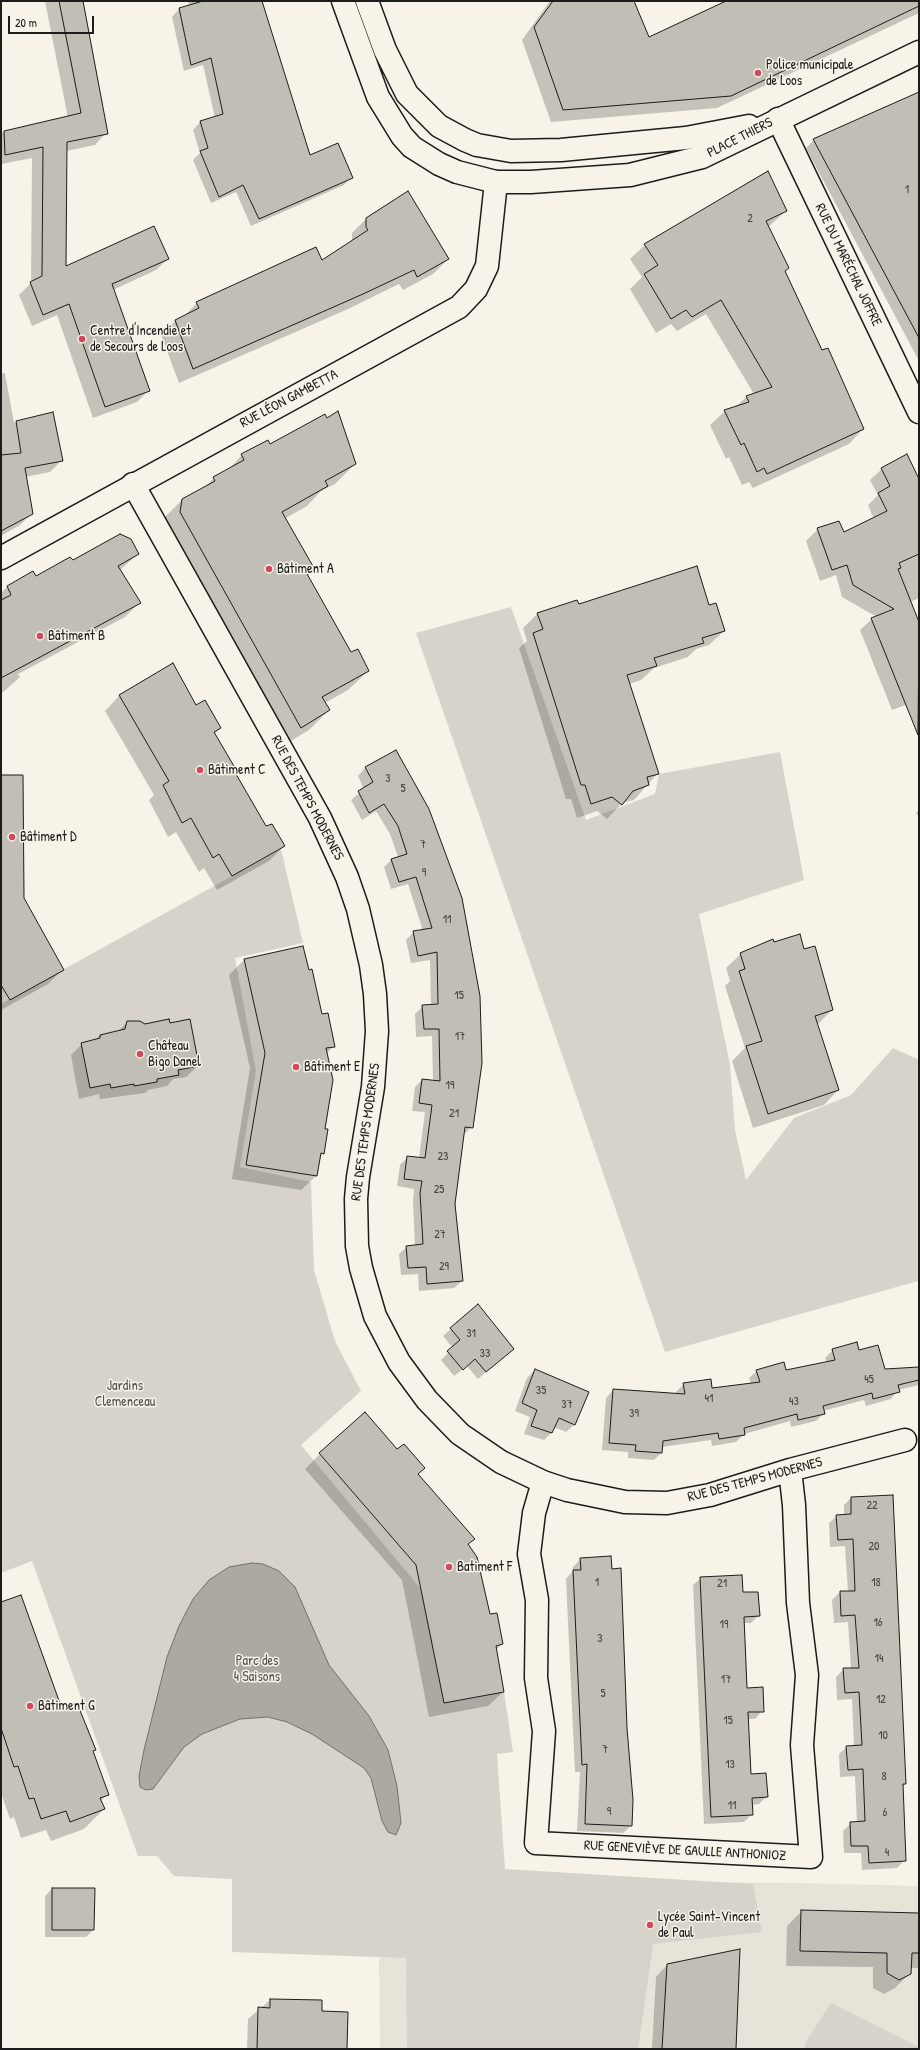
<!DOCTYPE html>
<meta charset="utf-8">
<style>
body{margin:0}
#map{position:relative;width:920px;height:2050px;overflow:hidden;background:#f7f3e8;font-family:"Patrick Hand",sans-serif}
canvas{display:block}
.frame{position:absolute;inset:0;border:2px solid #1c1c1c;pointer-events:none}
.scale{position:absolute;left:8px;top:16px;width:86px;height:18px;box-sizing:border-box;border:2px solid #1c1c1c;border-top:0;padding-left:5px;font-size:12px;line-height:14px;white-space:nowrap;color:#1c1c1c;-webkit-text-stroke:3px #f7f3e8;paint-order:stroke}
</style>
<div id="map">
<canvas width="920" height="2050"></canvas>
<div class="frame"></div>
<div class="scale">20 m</div>
</div>
<script>
const g = document.querySelector('canvas').getContext('2d');
g.lineJoin = 'round';
function paint(path, color) {
  g.fillStyle = color;
  g.fill(path, 'evenodd');
}
function toPath(rows) {
  const path = new Path2D();
  for (const r of rows) {
    path.moveTo(r[0], r[1]);
    for (let i = 2; i < r.length; i += 2) path.lineTo(r[i], r[i + 1]);
  }
  return path;
}
function stroke(path, color, width, dash) {
  g.strokeStyle = color;
  g.lineWidth = width;
  g.lineCap = dash ? 'butt' : 'round';
  g.setLineDash(dash || []);
  g.stroke(path);
}
function drawText(font, color, halo, rows, align = 'center') {
  g.font = font + ' "Patrick Hand",sans-serif';
  g.lineWidth = 3;
  g.setLineDash([]);
  g.textBaseline = 'middle';
  g.strokeStyle = halo;
  g.fillStyle = color;
  for (const [text, x, y, turn = 0] of rows) {
    g.save();
    g.translate(x, y);
    g.rotate((+turn || 0) * Math.PI / 180);
    g.textAlign = isNaN(turn) ? turn : align;
    if (halo) g.strokeText(text, 0, 0);
    g.fillText(text, 0, 0);
    g.restore();
  }
}
paint(toPath([
 [385,1872,683,1882,801,1883,919,1886,919,2049,380,2049,379,1965]
]), '#e6e3d9');
paint(toPath([
 [511,607,586,820,655,794,659,774,780,752,804,880,699,914,730,1065,735,1130,746,1180,794,1118,851,1095,893,1048,919,1060,919,1285,918,1281,665,1352,416,633],
 [281,849,303,943,235,958,256,1071,240,1167,311,1182,314,1270,335,1341,361,1391,301,1445,421,1589,444,1703,504,1692,513,1752,497,1754,505,1869,753,1884,762,1932,653,1944,638,2049,407,2049,406,1958,232,1952,232,1879,174,1876,157,1856,138,1856,32,1561,1,1573,1,1004],
 [831,2003,919,2047,919,2049,805,2049,805,2043]
]), '#d7d3cb');
const water = toPath([
 [252,1563,263,1564,279,1571,295,1587,329,1665,369,1716,388,1750,397,1786,401,1823,396,1835,388,1832,382,1821,371,1778,364,1768,312,1734,287,1722,268,1717,240,1719,202,1734,184,1747,153,1789,146,1790,140,1787,139,1776,144,1750,167,1657,179,1626,193,1599,209,1580,229,1567,252,1563]
]);
paint(water, '#aca9a2');
stroke(water, '#72716c', 1);
paint(toPath([
 [45,1,82,1,106,133,95,145,66,151,65,267,168,259,156,270,113,290,149,390,137,402,93,418,57,315,32,326,19,295,31,283,32,158,1,164,1,133,68,118],
 [188,1,261,1,310,156,351,177,344,185,251,226,236,192,211,203,193,160,200,153,193,130,200,122,215,118,203,65,184,71,172,17,179,9,189,6],
 [550,1,633,1,649,38,728,1,919,1,919,13,717,108,551,122,522,40],
 [919,92,919,361,806,148,814,140],
 [786,211,768,227,788,268,784,272,822,351,863,429,849,444,753,488,749,482,742,485,729,457,726,459,710,425,725,411,736,407,747,396,754,394,706,314,677,331,671,324,656,333,630,289,642,277,630,259,645,245],
 [366,219,448,259,433,274,403,290,399,284,348,309,179,383,161,335,176,320,183,317,197,303,322,262,352,242,352,233],
 [5,373,14,423,52,413,62,460,50,472,25,477,32,513,20,525,1,536,1,374],
 [270,446,355,464,335,484,321,491,307,506,284,519,313,568,306,574,350,653,368,671,348,690,325,703,329,710,309,730,281,747,162,520,182,500,204,488,214,478,227,471,242,455],
 [882,469,919,481,919,598,894,610,919,622,919,700,892,710,860,630,872,619,877,617,842,597,836,575,820,581,806,541,818,529,843,534,874,519,868,505,878,495,870,480],
 [138,554,120,570,139,603,125,617,18,674,20,677,1,694,1,593,7,587,36,577,72,561],
 [579,605,709,607,724,631,709,645,696,649,688,657,654,668,641,680,629,684,658,773,634,800,622,803,607,819,597,811,577,818,571,799,566,799,519,648,527,641,523,628,538,613],
 [172,665,196,706,220,728,214,734,237,773,235,775,266,828,284,846,269,861,217,890,204,868,199,872,176,832,168,837,149,800,154,795,105,711,119,696],
 [396,751,428,810,472,1127,463,1135,454,1204,462,1281,454,1288,419,1291,418,1274,401,1275,399,1254,407,1247,415,1246,413,1202,414,1189,397,1186,400,1165,408,1157,419,1158,425,1112,412,1111,415,1087,422,1080,433,1081,432,1036,416,1037,415,1014,423,1006,431,1006,430,960,411,963,406,940,414,932,423,931,408,884,391,889,384,867,391,860,398,857,390,834,376,811,362,820,351,800,364,789,358,776,365,768],
 [1,776,23,898,62,970,48,984,1,1010],
 [919,810,919,818,916,813],
 [773,943,803,950,832,1010,817,1025,838,1090,824,1105,753,1128,732,1061,745,1048,725,986,730,981,726,968,741,954],
 [303,947,321,1016,334,1046,326,1054,323,1153,319,1157,316,1176,301,1190,232,1179,250,1068,229,975,244,960],
 [127,1022,198,1066,186,1077,173,1079,167,1086,148,1090,145,1093,100,1099,99,1094,79,1099,71,1055,82,1044,96,1040,100,1035,118,1032],
 [451,1329,513,1349,478,1379,467,1366,454,1376,441,1360,453,1348,443,1336],
 [833,1350,859,1351,884,1370,919,1368,919,1385,898,1390,891,1399,866,1406,864,1400,823,1411,824,1413,816,1421,791,1427,790,1421,744,1434,736,1442,712,1446,711,1440,662,1447,661,1453,654,1460,628,1458,628,1452,602,1450,606,1398,613,1390,676,1394,676,1392,684,1384,712,1389,751,1384,749,1378,757,1371,786,1371,827,1362,825,1358],
 [535,1370,588,1392,574,1425,566,1432,554,1427,551,1433,544,1440,524,1434,530,1417,515,1411,527,1378],
 [320,1454,467,1545,489,1615,502,1644,496,1650,503,1692,488,1706,429,1717,402,1580,305,1469],
 [851,1498,905,1784,902,1787,905,1860,897,1868,862,1870,861,1853,844,1853,843,1831,851,1823,857,1823,855,1776,840,1777,839,1754,847,1747,854,1746,852,1699,837,1700,836,1677,844,1669,851,1669,848,1622,834,1623,832,1600,840,1592,848,1592,845,1546,830,1547,829,1523,837,1516,844,1516,844,1505],
 [581,1559,631,1826,623,1833,577,1831,580,1772,575,1772,566,1579,573,1571,573,1567],
 [701,1578,742,1593,759,1615,751,1623,744,1623,746,1689,762,1711,755,1719,748,1719,750,1775,766,1797,759,1804,752,1805,752,1814,744,1822,704,1824,693,1585],
 [1,1603,61,1710,84,1728,87,1727,95,1750,93,1752,107,1794,101,1801,104,1809,84,1829,51,1841,46,1830,21,1838,14,1817,10,1819,1,1793],
 [52,1889,93,1930,86,1937,45,1937,45,1896],
 [802,1911,919,1913,919,1968,910,1968,910,1973,895,1988,884,1994,873,1988,873,1967,786,1966,787,1926],
 [667,1965,735,2049,652,2049,656,1977],
 [270,2000,321,2012,346,2049,247,2049,248,2019]
]), '#0003');
const building = toPath([
 [59,1,83,1,108,134,67,142,66,266,154,226,169,259,112,284,150,391,105,407,69,304,43,315,30,282,42,276,43,147,5,155,4,131,81,113,59,1],
 [203,1,262,1,310,155,338,143,353,178,259,219,243,185,219,197,200,151,208,148,200,121,223,114,211,58,191,65,179,8,203,1],
 [553,1,634,1,649,37,726,1,919,1,919,6,731,96,563,110,534,27,553,1],
 [919,92,919,338,813,139,919,92],
 [768,171,787,211,766,221,789,268,785,271,822,350,828,348,864,429,767,474,764,468,757,472,744,443,741,445,724,410,749,402,746,396,772,387,721,300,692,317,686,310,671,319,644,274,658,265,644,244,768,171],
 [408,191,449,259,417,277,414,270,363,294,193,369,175,320,199,308,196,302,316,247,322,260,368,230,366,227,366,218,408,191],
 [338,411,356,464,325,481,328,486,282,512,314,568,306,572,351,652,358,649,369,671,322,697,330,710,301,728,180,512,182,499,215,481,213,477,244,460,241,454,268,440,270,444,325,414,327,418,338,411],
 [53,412,63,461,25,468,33,514,1,531,1,455,21,453,16,421,53,412],
 [907,454,919,479,919,554,899,563,901,568,898,569,919,622,918,735,871,618,894,609,853,585,847,565,832,570,817,528,839,521,844,532,887,511,878,493,890,486,881,468,907,454],
 [120,534,131,539,139,554,118,566,141,603,1,678,1,600,11,595,7,586,33,571,36,576,70,557,73,560,120,534],
 [697,566,709,605,716,603,725,631,702,638,704,643,654,658,657,666,627,675,659,774,647,777,649,785,633,791,622,805,612,797,591,804,585,785,581,785,533,633,543,629,537,613,577,600,579,604,697,566],
 [173,663,196,705,205,700,221,728,214,732,238,773,236,774,266,826,272,824,285,846,232,876,219,854,213,858,191,818,182,823,163,785,169,781,119,695,173,663],
 [396,750,429,809,462,898,480,996,482,1063,473,1128,465,1127,455,1204,463,1281,427,1284,426,1267,408,1268,406,1246,423,1244,420,1193,422,1181,404,1179,407,1156,425,1158,432,1105,419,1103,422,1079,440,1081,439,1029,424,1029,422,1005,438,1004,437,952,418,956,413,931,432,928,416,877,399,882,391,859,407,854,398,826,384,804,369,813,358,791,373,782,365,767,396,750],
 [1,775,23,775,24,898,64,970,10,1000,1,985,1,775],
 [800,934,804,949,815,946,833,1010,815,1016,839,1090,768,1114,746,1046,762,1041,739,971,745,969,740,953,773,939,774,942,800,934],
 [303,946,309,970,312,969,322,1014,328,1013,335,1047,326,1048,333,1080,325,1129,328,1129,324,1154,321,1153,317,1176,246,1165,265,1053,244,959,303,946],
 [169,1019,170,1023,190,1019,199,1066,178,1070,179,1075,157,1079,157,1082,134,1086,134,1084,111,1088,110,1084,90,1088,81,1043,100,1038,100,1035,125,1029,127,1021,140,1021,145,1024,169,1019],
 [478,1304,514,1349,486,1372,475,1359,463,1370,447,1351,460,1340,450,1328,478,1304],
 [857,1342,859,1350,878,1345,885,1369,919,1367,919,1380,898,1385,900,1392,873,1399,872,1393,823,1406,825,1414,798,1420,797,1414,744,1428,745,1435,719,1439,718,1433,663,1441,662,1453,635,1451,636,1445,609,1443,613,1389,685,1394,683,1383,711,1379,712,1388,760,1382,756,1370,784,1362,786,1370,835,1360,832,1349,857,1342],
 [535,1369,589,1392,575,1425,559,1418,552,1433,531,1426,537,1410,522,1403,535,1369],
 [365,1412,397,1449,404,1444,425,1468,418,1474,475,1539,468,1544,477,1557,490,1614,497,1613,503,1644,496,1646,504,1692,444,1703,416,1565,319,1453,365,1412],
 [893,1495,906,1784,903,1784,906,1861,869,1863,868,1846,851,1846,850,1822,865,1821,863,1769,848,1770,846,1746,862,1745,859,1692,845,1693,844,1681,843,1668,859,1668,855,1615,841,1616,840,1591,855,1591,853,1539,838,1540,836,1515,851,1514,851,1497,893,1495],
 [611,1556,612,1569,621,1568,627,1728,633,1800,632,1826,585,1824,587,1764,582,1765,573,1570,581,1570,580,1558,611,1556],
 [742,1575,743,1592,758,1592,760,1616,744,1617,747,1688,763,1687,764,1712,748,1712,751,1774,766,1773,768,1797,752,1798,753,1815,711,1817,700,1577,742,1575],
 [21,1595,62,1709,77,1703,96,1750,93,1751,109,1795,100,1798,105,1809,70,1822,66,1811,41,1819,34,1798,29,1799,18,1766,14,1767,1,1728,1,1602,21,1595],
 [52,1888,95,1888,94,1930,52,1930,52,1888],
 [801,1910,919,1913,919,1953,912,1953,911,1974,899,1980,887,1973,887,1953,800,1951,801,1910],
 [740,1949,736,2049,662,2049,667,1964,740,1949],
 [270,1999,322,2000,322,2011,348,2012,347,2049,257,2049,258,2007,270,2008,270,1999]
]);
paint(building, '#c0beb5');
stroke(building, '#1c1c1c', 1);
const minor = toPath([
 [133,484,320,818,347,877,358,909,371,965,375,994,377,1031,373,1087,358,1177,356,1199,357,1246,361,1268,375,1316,399,1362,427,1400,460,1434,501,1462,543,1482,567,1490,625,1502,667,1503,710,1495,790,1470,905,1440],
 [543,1482,534,1513,529,1554,537,1600,536,1678,544,1731,536,1843,811,1857,802,1745,807,1675,798,1603,794,1505,790,1470]
]);
const tertiary = toPath([
 [778,119,919,412],
 [1,558,459,307,476,289,487,266,496,182]
]);
const secondary = toPath([
 [343,1,378,97,402,136,412,147,439,164,457,172,496,182,531,182,630,175,702,157,919,52],
 [367,1,385,50,407,94,439,126,465,140,477,145,511,151,561,150,686,138,749,126]
]);
stroke(minor, '#1c1c1c', 25);
stroke(tertiary, '#1c1c1c', 25);
stroke(secondary, '#1c1c1c', 25);
stroke(minor, '#f7f3e8', 22);
stroke(tertiary, '#f7f3e8', 22);
stroke(secondary, '#f7f3e8', 22);
for (const [x, y, r, color] of [
 [758,73,4,"#d1495b"],
 [82,339,4,"#d1495b"],
 [269,569,4,"#d1495b"],
 [40,636,4,"#d1495b"],
 [200,770,4,"#d1495b"],
 [12,837,4,"#d1495b"],
 [140,1054,4,"#d1495b"],
 [296,1067,4,"#d1495b"],
 [449,1567,4,"#d1495b"],
 [30,1706,4,"#d1495b"],
 [650,1925,4,"#d1495b"]
]) {
  const dot = new Path2D();
  dot.arc(x, y, r, 0, 2 * Math.PI);
  g.fillStyle = color;
  g.fill(dot);
  stroke(dot, '#f7f3e8', 1.5);
}
drawText('12px', '#454442', null, [
 ["1",907,190],
 ["2",750,219],
 ["3",388,779],
 ["5",403,789],
 ["7",423,845],
 ["9",424,873],
 ["11",447,920],
 ["15",459,996],
 ["17",460,1037],
 ["19",450,1086],
 ["21",454,1114],
 ["23",443,1157],
 ["25",439,1190],
 ["27",440,1235],
 ["29",444,1267],
 ["31",471,1334],
 ["33",485,1354],
 ["45",869,1380],
 ["35",541,1391],
 ["41",709,1399],
 ["43",794,1402],
 ["37",567,1405],
 ["39",634,1414],
 ["22",872,1506],
 ["20",874,1547],
 ["1",597,1583],
 ["18",876,1583],
 ["21",722,1584],
 ["16",878,1623],
 ["19",724,1625],
 ["3",600,1639],
 ["14",879,1659],
 ["17",726,1680],
 ["5",603,1694],
 ["12",881,1700],
 ["15",728,1721],
 ["10",883,1736],
 ["7",605,1750],
 ["13",730,1765],
 ["8",884,1777],
 ["11",732,1806],
 ["9",609,1812],
 ["6",885,1813],
 ["4",887,1853]
]);
drawText('14px', '#1c1c1c', '#f7f3e8', [
 ["Police municipale",766,65],
 ["de Loos",766,81],
 ["Centre d'Incendie et",90,331],
 ["de Secours de Loos",90,347],
 ["Bâtiment A",277,569],
 ["Bâtiment B",48,636],
 ["Bâtiment C",208,770],
 ["Bâtiment D",20,837],
 ["Château",148,1046],
 ["Bigo Danel",148,1062],
 ["Bâtiment E",304,1067],
 ["Batiment F",457,1567],
 ["Bâtiment G",38,1706],
 ["Lycée Saint-Vincent",658,1917],
 ["de Paul",658,1933]
], 'left');
drawText('14px', '#1c1c1c', '#f7f3e8', [
 ["PLACE THIERS",740,138,-27],
 ["RUE DU MARÉCHAL JOFFRE",848,265,64],
 ["RUE LÉON GAMBETTA",289,399,-28],
 ["RUE DES TEMPS MODERNES",307,798,62],
 ["RUE DES TEMPS MODERNES",366,1132,-82],
 ["RUE DES TEMPS MODERNES",755,1480,-15],
 ["RUE GENEVIÈVE DE GAULLE ANTHONIOZ",685,1851,3]
]);
drawText('14px', '#545351', '#f7f3e8', [
 ["Jardins",125,1386],
 ["Clemenceau",125,1402],
 ["Parc des",257,1661],
 ["4 Saisons",257,1677]
]);
</script>
